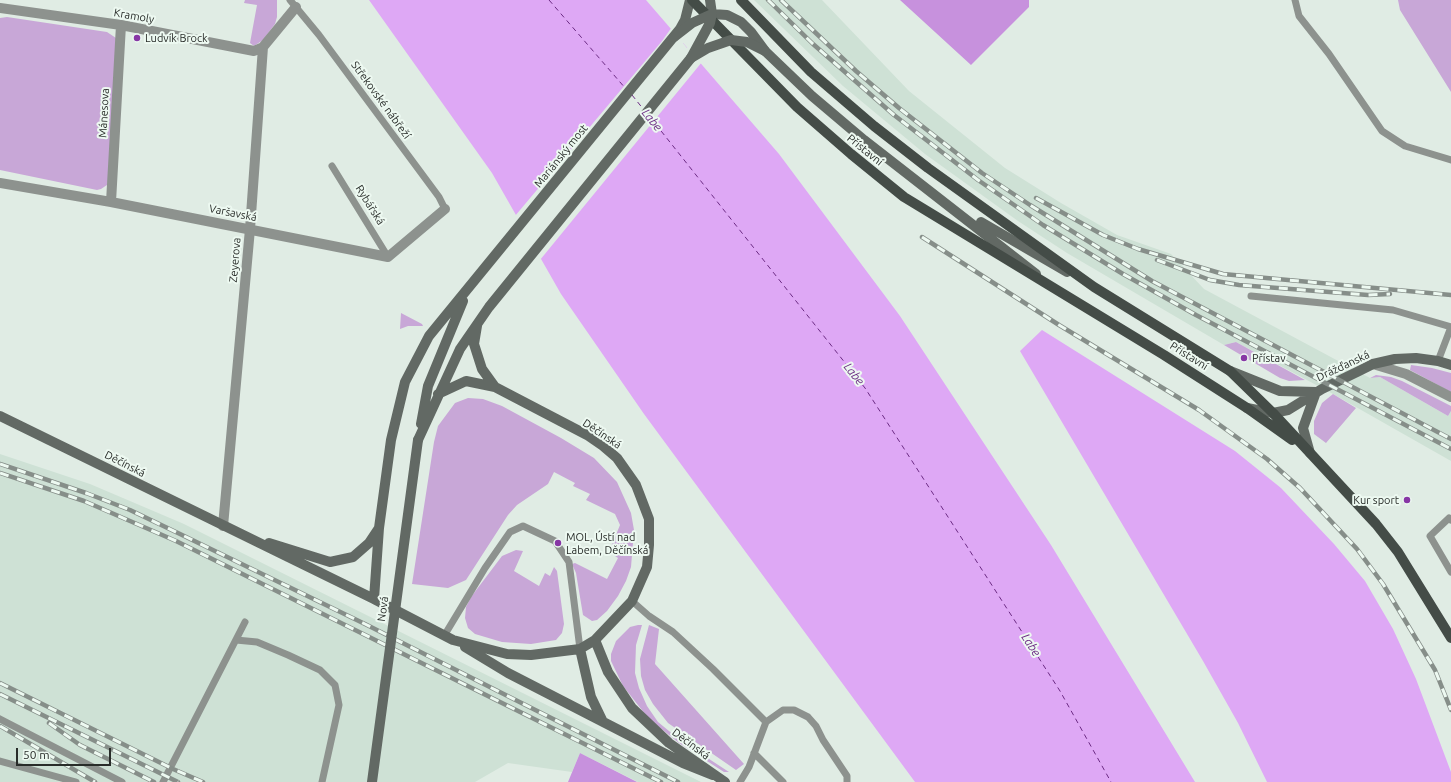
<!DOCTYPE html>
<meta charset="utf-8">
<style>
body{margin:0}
#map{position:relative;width:1451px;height:782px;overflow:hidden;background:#e0ece4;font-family:Ubuntu,sans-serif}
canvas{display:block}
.scale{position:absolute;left:16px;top:748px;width:95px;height:18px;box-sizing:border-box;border:2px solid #282c29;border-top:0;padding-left:5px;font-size:12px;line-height:14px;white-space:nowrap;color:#282c29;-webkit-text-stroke:3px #edf9f1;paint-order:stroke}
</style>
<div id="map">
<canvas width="1451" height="782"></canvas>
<div class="scale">50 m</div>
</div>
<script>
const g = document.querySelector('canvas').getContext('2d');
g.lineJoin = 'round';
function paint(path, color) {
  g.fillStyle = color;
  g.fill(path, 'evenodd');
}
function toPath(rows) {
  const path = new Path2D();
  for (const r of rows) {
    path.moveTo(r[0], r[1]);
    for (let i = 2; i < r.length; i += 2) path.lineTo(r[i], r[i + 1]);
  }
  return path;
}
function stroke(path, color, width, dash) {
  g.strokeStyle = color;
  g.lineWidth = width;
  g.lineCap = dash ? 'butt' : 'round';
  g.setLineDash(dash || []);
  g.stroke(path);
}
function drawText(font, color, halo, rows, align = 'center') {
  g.font = font + ' Ubuntu,sans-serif';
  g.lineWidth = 4;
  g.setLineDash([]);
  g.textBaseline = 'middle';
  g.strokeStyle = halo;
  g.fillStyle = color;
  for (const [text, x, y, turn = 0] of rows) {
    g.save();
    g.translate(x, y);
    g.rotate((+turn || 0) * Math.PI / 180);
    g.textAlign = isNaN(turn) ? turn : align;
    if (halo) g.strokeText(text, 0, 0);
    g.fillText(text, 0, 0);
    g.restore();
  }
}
paint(toPath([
 [754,0,822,0,909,91,1005,168,1061,203,1117,235,1171,254,1204,289,1370,378,1380,377,1448,416,1451,411,1451,461,1333,394,1236,342,1224,345,1067,253,1018,221,925,154,843,86],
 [0,454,90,484,184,524,701,782,638,782,580,753,572,772,508,763,475,782,0,782]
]), '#cee1d5');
paint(toPath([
 [245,0,277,0,277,17,275,24,263,40,254,46,250,43,257,5,244,3],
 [1398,0,1451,0,1451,92,1400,10],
 [7,17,107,32,116,38,108,181,107,185,101,189,97,190,0,170,0,18],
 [401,313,422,324,423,326,408,326,400,329],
 [1236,342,1305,380,1289,381,1280,378,1224,345],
 [1411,365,1432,368,1451,373,1451,392,1410,370],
 [1376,375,1391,377,1402,381,1451,406,1451,411,1448,416,1380,377,1370,378],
 [1333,394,1356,408,1326,443,1314,434,1314,421,1322,403],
 [468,398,483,399,502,406,561,438,594,458,617,482,631,513,634,530,631,567,626,581,618,596,607,611,597,620,592,621,583,615,576,573,572,564,575,563,607,579,618,558,609,552,620,525,615,514,586,500,590,494,573,486,575,483,554,472,548,484,517,505,508,515,466,580,448,588,412,584,434,442,438,426,455,403],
 [516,550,523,551,514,571,539,586,545,573,550,576,554,567,557,571,564,624,562,633,556,640,531,644,502,642,475,634,468,628,465,618,466,607,471,597,502,556],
 [638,625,642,625,636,645,635,673,639,688,647,706,658,722,680,740,729,772,724,772,679,743,649,719,623,686,611,661,611,654,616,641,630,627],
 [649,625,659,629,655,664,744,764,736,770,668,723,653,704,645,690,641,676,640,659]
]), '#c8a7d7');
paint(toPath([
 [900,0,1029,0,1029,7,971,65],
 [580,753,637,782,638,782,568,782]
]), '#c791dd');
paint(toPath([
 [369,0,646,0,779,154,900,316,1051,545,1195,782,915,782,644,414,561,294,492,173],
 [1042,330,1235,451,1281,488,1334,544,1365,581,1393,629,1416,679,1451,772,1451,782,1267,782,1238,723,1203,661,1020,351]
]), '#dea8f5');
paint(toPath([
 [672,27,684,41,683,43,687,48,689,46,702,62,540,260,515,216,662,41]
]), '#e0ece4');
stroke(toPath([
 [549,0,626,89],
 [632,95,644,110],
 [650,117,865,388,1060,691,1111,782]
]), '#6c2b84', 1, [5, 4]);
stroke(toPath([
 [290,0,319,35,439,197,445,209],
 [1295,0,1299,16,1329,54,1382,131,1405,146,1451,160],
 [332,166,388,257],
 [1251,296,1393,310,1451,327],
 [1438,361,1451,327],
 [1451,520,1449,518,1430,536,1451,572],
 [632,601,649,616,673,632,713,669,766,722],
 [444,636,485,568,510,532,523,526,555,541,569,562,580,649],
 [236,640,257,642,288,655,320,670,335,685,339,705,322,782],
 [0,719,122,782],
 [754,753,783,782],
 [0,761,76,782],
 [163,782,245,622],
 [740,782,749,767,766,722,783,710,794,710,808,717,816,726,823,740,847,776,847,782]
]), '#8d928e', 7);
stroke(toPath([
 [0,8,121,25,254,51,263,47],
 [0,183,111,202,388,257,445,209],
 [111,202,121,25],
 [1373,364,1406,374,1451,397],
 [223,526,250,229,263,47,296,7]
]), '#8d928e', 10);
stroke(toPath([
 [710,0,712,14,727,15,741,22,751,32,765,51,812,96,864,140,1036,274],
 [981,222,1067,272],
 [477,326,474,344,482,369,495,387],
 [1230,371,1280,391,1316,392],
 [1247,408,1273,413,1288,410,1322,389,1359,371,1373,364,1395,359,1416,358,1438,361,1451,365],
 [0,416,374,599,453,640,507,654,531,655,580,649,595,640,632,601,647,567,649,545,649,519,636,485,617,458,603,446,587,435,495,387,466,381,438,394],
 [421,424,428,386,463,301],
 [418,440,460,349,489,307,691,58],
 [1310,453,1303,428,1316,392],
 [269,543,330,562,353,557,369,543,379,528],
 [374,599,379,528,391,440,405,382,429,336,680,29,685,20,690,0],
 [595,640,608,672,632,708,669,743,725,782],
 [465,647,508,673,683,763,713,775],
 [580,649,591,697,603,722]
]), '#626964', 10);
stroke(toPath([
 [692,0,797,107,851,154,904,197,1164,355,1247,408,1292,440],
 [741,0,811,72,874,126,928,168,1094,287,1230,371,1273,413,1376,524,1398,552,1451,638]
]), '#444c47', 10);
const rail = toPath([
 [768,0,813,44,894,115,978,180,1043,225,1123,274,1196,315,1451,449],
 [781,0,856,71,899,108,982,173,1030,205,1152,281,1451,439],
 [1036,198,1103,235,1138,249,1223,274,1451,295],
 [922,237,1059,325,1199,410,1267,459,1300,488,1357,549,1383,584,1435,670,1451,710],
 [1157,260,1210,280,1239,285,1368,295,1390,294],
 [0,464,86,493,130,510,180,534,365,624,678,782],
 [0,473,84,501,176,541,661,782],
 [0,683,173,769,203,782],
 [0,694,178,782],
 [49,723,80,745,154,782],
 [0,726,95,782]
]);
stroke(rail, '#868e89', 4.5);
stroke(rail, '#edf9f1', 3, [9]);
stroke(toPath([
 [674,37,692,23,712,14],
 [691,58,708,48,731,40,747,42,765,51],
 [691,58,710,23,712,14],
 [372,782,418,440]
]), '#626964', 10);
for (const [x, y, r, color] of [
 [137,38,4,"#8736a5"],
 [1244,358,4,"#8736a5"],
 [1407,500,4,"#8736a5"],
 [558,543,4,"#8736a5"]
]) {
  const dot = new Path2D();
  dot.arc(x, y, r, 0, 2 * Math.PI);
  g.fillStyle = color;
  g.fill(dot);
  stroke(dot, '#edf9f1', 1.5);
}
drawText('11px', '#282c29', '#edf9f1', [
 ["Kramoly",134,16,10],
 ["Střekovské nábřeží",381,100,54],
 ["Mánesova",104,113,-87],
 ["Přístavní",865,150,39],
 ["Mariánský most",561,156,-51],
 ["Rybářská",370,205,58],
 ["Varšavská",233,213,11],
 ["Zeyerova",235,260,-85],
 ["Přístavní",1189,356,32],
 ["Drážďanská",1343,366,-25],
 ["Děčínská",602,434,34],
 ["Děčínská",125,464,27],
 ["Nová",383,609,-82],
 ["Děčínská",691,744,37]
]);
drawText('11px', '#282c29', '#edf9f1', [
 ["Ludvík Brock",145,38],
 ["Přístav",1252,358],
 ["Kur sport",1399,500,"right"],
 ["MOL, Ústí nad",566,537],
 ["Labem, Děčínská",566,550]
], 'left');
drawText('italic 12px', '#6c2b84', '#edf9f1', [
 ["Labe",652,120,51],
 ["Labe",854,374,51],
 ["Labe",1031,645,57]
]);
</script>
